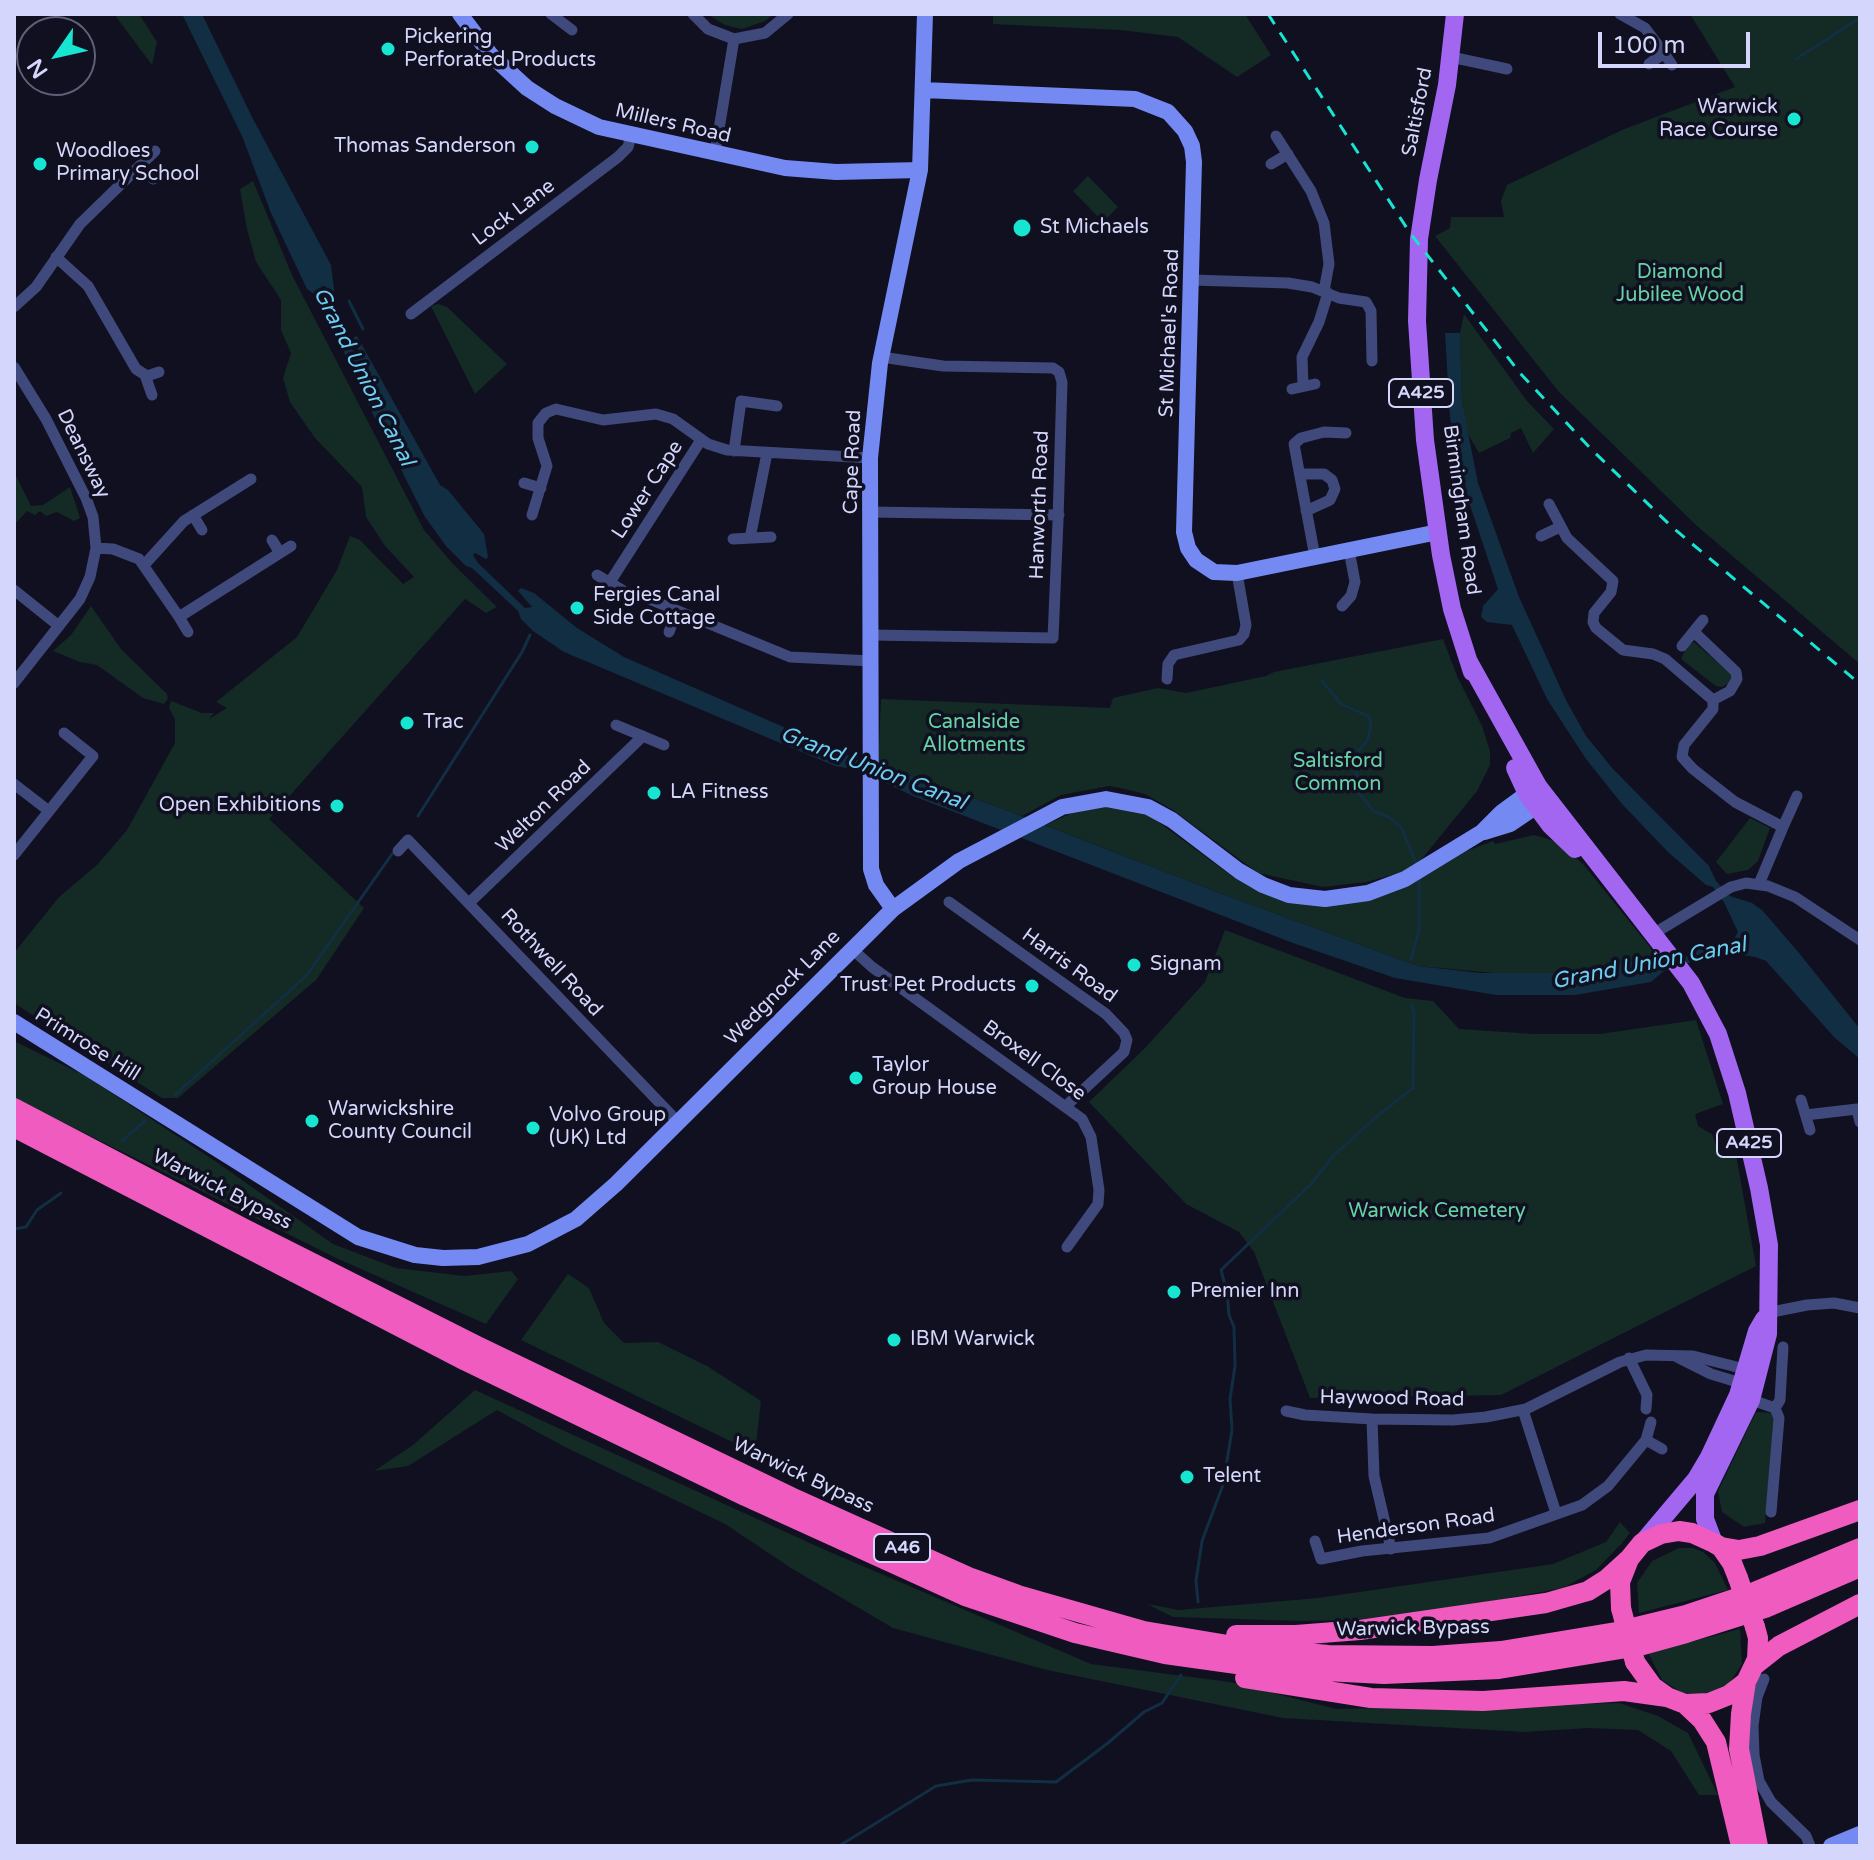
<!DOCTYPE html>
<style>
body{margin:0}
#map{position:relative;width:1874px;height:1860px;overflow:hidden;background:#101021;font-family:"Varela Round",sans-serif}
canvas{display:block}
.frame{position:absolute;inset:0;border:16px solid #d4d7fb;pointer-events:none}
.north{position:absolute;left:16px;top:16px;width:80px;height:80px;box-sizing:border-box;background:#101021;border:2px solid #5e6078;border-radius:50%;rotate:236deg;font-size:22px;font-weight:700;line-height:32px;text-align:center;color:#d4d7fb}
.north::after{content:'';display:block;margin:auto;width:28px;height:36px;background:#17e4d1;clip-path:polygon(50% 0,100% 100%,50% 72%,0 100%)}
.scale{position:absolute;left:1598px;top:32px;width:152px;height:36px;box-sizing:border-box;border:4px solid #d4d7fb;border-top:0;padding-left:10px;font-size:24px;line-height:28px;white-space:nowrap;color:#d4d7fb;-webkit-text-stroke:6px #101021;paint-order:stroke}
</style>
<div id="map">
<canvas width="1874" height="1860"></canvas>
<div class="frame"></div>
<div class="north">N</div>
<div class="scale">100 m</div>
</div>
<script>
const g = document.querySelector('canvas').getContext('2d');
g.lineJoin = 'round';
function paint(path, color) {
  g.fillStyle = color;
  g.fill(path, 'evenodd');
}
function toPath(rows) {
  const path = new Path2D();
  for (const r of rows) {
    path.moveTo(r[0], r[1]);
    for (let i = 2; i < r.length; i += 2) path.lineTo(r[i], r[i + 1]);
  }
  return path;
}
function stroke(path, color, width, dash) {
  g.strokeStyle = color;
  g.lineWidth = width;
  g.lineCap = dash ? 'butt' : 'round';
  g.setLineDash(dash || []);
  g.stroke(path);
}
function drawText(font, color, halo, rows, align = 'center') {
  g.font = font + ' "Varela Round",sans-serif';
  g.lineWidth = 7;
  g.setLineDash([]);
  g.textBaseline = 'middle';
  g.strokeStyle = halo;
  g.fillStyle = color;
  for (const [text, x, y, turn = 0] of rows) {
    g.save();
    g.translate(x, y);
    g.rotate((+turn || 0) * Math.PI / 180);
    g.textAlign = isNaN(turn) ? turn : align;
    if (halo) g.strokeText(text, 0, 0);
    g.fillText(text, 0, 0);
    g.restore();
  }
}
paint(toPath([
 [114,14,139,14,157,42,152,65],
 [707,14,774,14,765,21,742,29,725,25],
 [993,14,1245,14,1271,55,1237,77,1178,37,1120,30,993,24],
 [1690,14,1860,14,1860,664,1697,526,1559,392,1435,236,1450,228,1451,217,1504,217,1501,201,1507,185,1622,130,1735,87],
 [1088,176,1118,207,1103,222,1073,191],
 [253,181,292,275,424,530,453,564,497,607,486,613,465,599,269,819,364,908,316,980,178,1098,162,1098,14,1003,14,953,59,897,97,865,127,830,175,743,175,719,169,708,171,701,202,713,214,713,209,719,227,708,216,702,297,637,337,570,350,536,360,540,403,584,414,577,385,546,366,517,362,487,315,438,290,402,283,378,291,353,281,330,281,300,256,262,247,229,240,189],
 [438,304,447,307,507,364,475,394,431,306],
 [1464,314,1527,401,1554,429,1533,453,1521,428,1511,433,1510,438,1479,453,1465,429,1462,402,1460,333],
 [14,472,31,506,43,505,70,487,80,518,74,521,57,512,46,516,40,511,35,515,27,511,14,525],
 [91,606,121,649,167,694,168,699,164,704,143,698,97,665,80,662,53,651,71,635],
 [1443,639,1457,676,1482,726,1490,751,1490,765,1477,791,1421,860,1405,871,1367,882,1323,887,1258,873,1173,810,1145,794,1125,789,1109,786,1061,795,1022,816,887,767,878,767,881,699,1110,708,1113,698,1158,688,1186,693,1266,676,1274,672],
 [1694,642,1733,676,1730,683,1722,687,1716,686,1681,659,1687,647],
 [1124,805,1149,815,1233,877,1252,888,1324,904,1493,841,1495,844,1534,835,1545,838,1557,842,1584,865,1662,962,1636,960,1555,973,1516,975,1418,966,1217,892,1045,825,1079,810],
 [1750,818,1770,828,1758,861,1748,870,1727,874,1716,862],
 [1225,930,1405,998,1433,1001,1459,1029,1534,1034,1600,1034,1696,1020,1723,1104,1695,1114,1698,1126,1712,1134,1716,1145,1736,1155,1756,1266,1501,1395,1310,1398,1254,1252,1239,1232,1186,1204,1089,1102,1145,1048,1205,982],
 [14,1041,86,1076,218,1163,333,1244,396,1268,464,1276,511,1271,518,1279,486,1324,336,1258,14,1098],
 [568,1274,589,1288,604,1323,624,1343,658,1342,707,1366,761,1401,755,1453,521,1340],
 [475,1390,823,1549,1091,1664,1230,1682,1336,1709,1619,1703,1658,1716,1688,1733,1718,1795,1699,1795,1671,1751,1638,1730,1588,1728,1524,1732,1283,1718,1047,1670,893,1628,791,1568,725,1524,565,1447,497,1410,408,1466,374,1471,413,1445],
 [1756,1412,1774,1413,1765,1523,1744,1527,1722,1512,1718,1491],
 [1620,1522,1630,1533,1622,1543,1596,1570,1563,1588,1393,1619,1301,1621,1173,1617,1147,1604,1179,1610,1318,1598,1553,1564,1606,1542],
 [1679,1548,1693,1548,1703,1552,1715,1563,1728,1590,1639,1613,1637,1583,1652,1561],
 [1740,1629,1742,1664,1729,1684,1705,1694,1682,1693,1662,1680,1648,1653]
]), '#132a25');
paint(toPath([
 [182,14,202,14,252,117,331,265,335,297,331,297,325,286,322,286,321,289,352,350,359,352,353,338,357,336,440,485,448,490,484,534,488,557,486,559,475,553,473,555,478,563,525,608,532,607,518,591,521,588,534,593,577,628,624,657,861,761,882,768,887,767,1011,812,1217,892,1418,966,1481,973,1555,973,1636,960,1657,963,1687,956,1693,951,1734,939,1738,932,1724,902,1713,887,1706,885,1668,852,1622,804,1586,759,1547,699,1512,625,1487,622,1481,617,1483,606,1498,589,1469,502,1450,418,1445,333,1460,333,1462,402,1478,483,1519,597,1566,700,1586,736,1613,769,1709,866,1716,881,1730,896,1752,903,1762,910,1799,953,1860,1029,1860,1059,1835,1038,1766,961,1755,957,1737,954,1695,961,1664,971,1651,982,1575,995,1496,995,1395,978,1293,943,913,796,858,770,835,766,564,652,533,631,521,619,518,611,472,568,466,566,446,546,425,517,346,361,345,354,314,294,307,289,271,213,242,136]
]), '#122e42');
stroke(toPath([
 [1796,59,1860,18],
 [349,301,363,329],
 [1322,681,1341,704,1368,716,1371,721,1370,730,1367,741,1359,750,1356,766,1358,791,1373,811,1389,817,1401,827,1417,865],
 [418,816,522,652,530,635],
 [1411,959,1419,930,1419,877],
 [175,1095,307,975,392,854],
 [122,1141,145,1121],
 [14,1229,26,1227,37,1210,61,1193],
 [1198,1602,1196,1581,1202,1541,1223,1485,1232,1430,1230,1399,1235,1366,1234,1327,1229,1315,1227,1293,1221,1270,1311,1184,1333,1156,1376,1117,1413,1088,1414,1013,1412,1005],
 [839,1846,936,1786,972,1780,1056,1782,1108,1743,1144,1712,1162,1703,1181,1675]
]), '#122e42', 3);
stroke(toPath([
 [551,14,572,30],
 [693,14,708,29,734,39,765,33,788,14],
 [1620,14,1645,28,1664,53],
 [1451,57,1507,69],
 [1649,64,1664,53,1672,65],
 [1276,136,1311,191,1324,223,1329,264,1324,291],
 [715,153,734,39],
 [1271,164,1288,154],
 [141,165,153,179],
 [56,257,88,286,136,369,147,376,159,372],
 [1192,280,1288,283,1312,287,1339,298,1366,302,1371,311,1372,361],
 [14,307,36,287,80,224,155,151],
 [411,314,618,157,628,147,631,136],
 [14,367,46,419,86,498,93,517,96,548,90,577,80,599,14,683],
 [145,375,152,395],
 [1303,386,1302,357,1319,322,1328,293],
 [1292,389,1315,384],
 [734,451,741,401,777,406],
 [1300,474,1324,474,1332,480,1335,489,1330,500,1306,511],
 [524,483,541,488],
 [1549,504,1567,538,1613,581,1611,592,1594,613,1593,622,1596,628,1623,650,1653,654,1665,659,1713,700,1713,709,1684,745,1682,757,1693,769,1735,802,1783,827,1759,884],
 [871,512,1059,515],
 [193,515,202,530],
 [532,515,547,466,538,438,538,423,546,413,556,409,603,420,656,414,673,419,708,444,727,450,870,458],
 [1541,536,1560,527],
 [750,538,767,453],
 [733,539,771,537],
 [272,540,280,553],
 [96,548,113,549,139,559,179,617,291,546],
 [1315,557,1294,444,1301,438,1324,432,1346,433],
 [145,564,184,521,251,479],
 [597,575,622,590],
 [610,582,701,440],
 [14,590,59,626],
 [649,599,790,657,872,661],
 [1342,606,1351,596,1355,582,1349,550],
 [179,617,188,632],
 [669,632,677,611],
 [1694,632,1736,672,1737,679,1730,691,1713,700],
 [871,635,1053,638,1058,521,1062,382,1059,372,1053,368,943,366,881,357],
 [1682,646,1703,620],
 [1167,679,1168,664,1174,655,1239,640,1244,634,1246,625,1237,573],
 [616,725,664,745],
 [14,784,49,811],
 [1783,827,1797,796],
 [398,851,408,840,678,1122],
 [14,855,93,756,64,733],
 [949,902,1106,1014,1124,1033,1127,1040,1124,1052,1067,1105],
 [469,903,643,736],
 [1653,934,1731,887,1746,883,1768,886,1795,897,1860,940],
 [851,948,872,967,1082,1119,1091,1137,1099,1190,1098,1204,1067,1247],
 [1801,1100,1810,1130],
 [1806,1115,1857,1109,1860,1122],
 [1767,1313,1807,1305,1834,1303,1860,1308],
 [1675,1356,1711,1374,1744,1384],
 [1629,1358,1647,1395,1646,1409],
 [1746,1398,1775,1408],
 [1523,1410,1556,1513],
 [1286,1411,1305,1415,1372,1419,1453,1420,1486,1417,1526,1409,1620,1362,1646,1355,1693,1356,1745,1369,1748,1373],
 [1372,1419,1374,1476,1391,1549],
 [1646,1440,1662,1449],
 [1771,1512,1779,1418,1775,1408,1780,1400,1783,1347],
 [1315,1541,1321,1559,1362,1551,1489,1538,1582,1505,1608,1486,1646,1440,1651,1422],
 [1764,1679,1757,1697,1753,1726,1754,1755,1759,1781,1771,1802,1806,1836,1810,1846]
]), '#3f497b', 11);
stroke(toPath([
 [460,14,491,55,527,88,555,106,599,127,785,168,836,172,920,170],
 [923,90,1135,99,1168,112,1185,131,1192,146,1194,162,1184,532,1188,548,1196,560,1214,572,1237,573,1438,532],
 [1484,832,1510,824,1544,801],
 [893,909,876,885,871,869,870,458,880,363,920,170,925,14],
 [14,1022,358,1237,415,1255,443,1258,478,1257,528,1244,576,1219,616,1184,893,909,959,861,1062,807,1106,799,1148,807,1172,820,1239,871,1263,885,1289,895,1325,899,1368,893,1405,879,1482,832,1502,812,1535,788],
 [1831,1846,1860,1834]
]), '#7489f1', 16);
stroke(toPath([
 [1455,14,1447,85,1428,180,1419,239,1417,321,1425,440,1441,555,1452,609,1472,672],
 [1469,662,1538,786,1691,983,1718,1034,1737,1093,1759,1188,1769,1245,1768,1334,1751,1400,1705,1494,1705,1519,1714,1543],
 [1515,768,1527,794,1550,825,1575,849],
 [1642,1543,1696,1479,1709,1457,1738,1395,1757,1331,1764,1319]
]), '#a266f0', 18);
stroke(toPath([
 [14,1108,245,1229,477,1346,791,1497,971,1578,1018,1595,1144,1631,1240,1647,1328,1655,1433,1656,1501,1651,1616,1632,1686,1615,1752,1593,1860,1548],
 [14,1127,466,1361,745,1496,965,1596,1075,1633,1165,1654,1265,1668,1384,1674,1499,1669,1639,1646,1686,1633,1765,1608,1860,1567],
 [1721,1547,1739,1550,1760,1546,1860,1510],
 [1621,1608,1620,1582,1629,1559,1642,1543,1661,1534,1679,1531,1692,1533,1714,1543,1721,1547,1732,1563,1738,1578],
 [1236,1635,1296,1635,1360,1630,1546,1603,1588,1591,1607,1579,1629,1559],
 [1635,1662,1653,1687,1667,1697,1685,1704,1709,1703,1729,1695,1746,1682,1757,1659,1758,1638,1755,1627],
 [1755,1665,1779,1646,1860,1604],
 [1245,1678,1371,1698,1483,1701,1624,1691,1667,1697],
 [1746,1682,1741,1714,1739,1749,1758,1846],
 [1685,1704,1702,1720,1716,1742,1741,1846]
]), '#ef5bbe', 20);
stroke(toPath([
 [1268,14,1410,233,1520,373,1591,449,1672,527,1860,684]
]), '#17e4d1', 3, [12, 10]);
stroke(toPath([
 [1738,1578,1755,1627],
 [1621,1608,1635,1662]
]), '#ef5bbe', 20);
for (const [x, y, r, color] of [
 [388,49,8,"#17e4d1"],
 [1794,119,8,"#17e4d1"],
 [532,147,8,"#17e4d1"],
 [40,164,8,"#17e4d1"],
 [1022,228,10,"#17e4d1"],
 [577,608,8,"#17e4d1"],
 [407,723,8,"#17e4d1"],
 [654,793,8,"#17e4d1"],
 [337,806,8,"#17e4d1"],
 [1134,965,8,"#17e4d1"],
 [1032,986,8,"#17e4d1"],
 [856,1078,8,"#17e4d1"],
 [312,1121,8,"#17e4d1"],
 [533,1128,8,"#17e4d1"],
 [1174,1292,8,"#17e4d1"],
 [894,1340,8,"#17e4d1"],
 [1187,1477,8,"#17e4d1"]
]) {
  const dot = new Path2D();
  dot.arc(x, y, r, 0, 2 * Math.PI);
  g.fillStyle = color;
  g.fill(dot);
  stroke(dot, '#101021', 3);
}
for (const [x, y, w] of [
 [1421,393,64],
 [1749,1143,64],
 [902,1548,56]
]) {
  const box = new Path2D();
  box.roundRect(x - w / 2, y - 14, w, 28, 6);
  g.fillStyle = '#101021';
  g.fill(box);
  stroke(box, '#d4d7fb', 2);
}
drawText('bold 18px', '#d4d7fb', null, [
 ["A425",1421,393],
 ["A425",1749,1143],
 ["A46",902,1548]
]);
drawText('20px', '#d4d7fb', '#101021', [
 ["Pickering",404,38],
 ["Perforated Products",404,61],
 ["Warwick",1778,108,"right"],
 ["Race Course",1778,131,"right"],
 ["Thomas Sanderson",516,147,"right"],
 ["Woodloes",56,152],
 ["Primary School",56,175],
 ["St Michaels",1040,228],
 ["Fergies Canal",593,596],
 ["Side Cottage",593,619],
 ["Trac",423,723],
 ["LA Fitness",670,793],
 ["Open Exhibitions",321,806,"right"],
 ["Signam",1150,965],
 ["Trust Pet Products",1016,986,"right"],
 ["Taylor",872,1066],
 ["Group House",872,1089],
 ["Warwickshire",328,1110],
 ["County Council",328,1133],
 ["Volvo Group",549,1116],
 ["(UK) Ltd",549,1139],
 ["Premier Inn",1190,1292],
 ["IBM Warwick",910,1340],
 ["Telent",1203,1477]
], 'left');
drawText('20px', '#d4d7fb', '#101021', [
 ["Saltisford",1418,112,-79],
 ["Millers Road",673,124,13],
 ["Lock Lane",514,213,-37],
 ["St Michael's Road",1170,333,-88],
 ["Deansway",83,454,64],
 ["Cape Road",853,462,-88],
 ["Lower Cape",648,490,-57],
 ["Hanworth Road",1040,505,-88],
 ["Birmingham Road",1461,510,82],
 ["Welton Road",544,807,-44],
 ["Rothwell Road",551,963,47],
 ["Harris Road",1069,966,36],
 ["Wedgnock Lane",783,988,-45],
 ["Primrose Hill",87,1045,32],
 ["Broxell Close",1034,1061,36],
 ["Warwick Bypass",222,1190,27],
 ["Haywood Road",1392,1399,1],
 ["Warwick Bypass",803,1476,25],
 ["Henderson Road",1416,1527,-8],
 ["Warwick Bypass",1413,1629,-1]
]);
drawText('20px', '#67d3a4', '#101021', [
 ["Diamond",1680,273],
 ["Jubilee Wood",1680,296],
 ["Canalside",974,723],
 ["Allotments",974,746],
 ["Saltisford",1338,762],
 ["Common",1338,785],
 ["Warwick Cemetery",1437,1212]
]);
drawText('italic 22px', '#6ccdf0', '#101021', [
 ["Grand Union Canal",363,377,63],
 ["Grand Union Canal",873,769,21],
 ["Grand Union Canal",1649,964,-11]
]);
</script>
